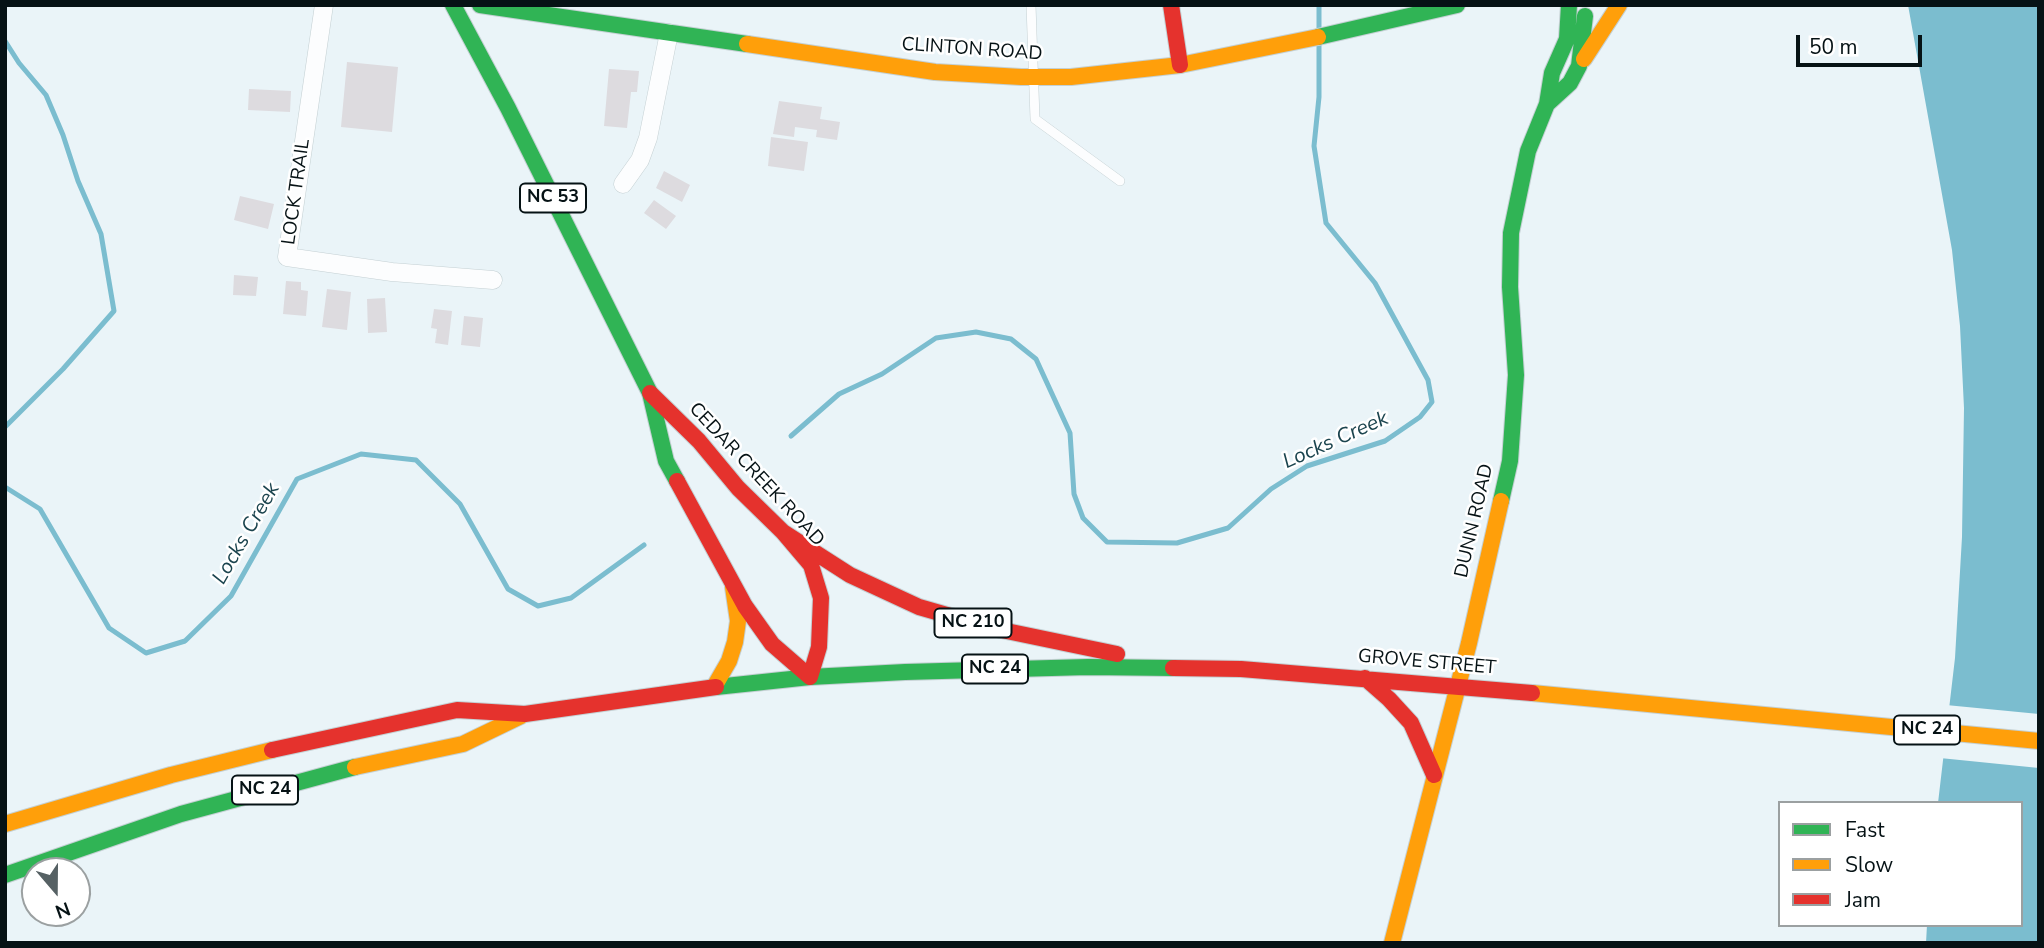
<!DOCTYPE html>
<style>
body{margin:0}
#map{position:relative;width:2044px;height:948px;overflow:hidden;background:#eaf4f8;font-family:"Nunito Sans",sans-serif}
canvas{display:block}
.frame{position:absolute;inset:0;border:7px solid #061215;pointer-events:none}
.legend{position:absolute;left:1778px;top:801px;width:245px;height:126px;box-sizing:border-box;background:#fff;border:2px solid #9ba0a1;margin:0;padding:9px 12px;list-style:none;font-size:21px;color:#061215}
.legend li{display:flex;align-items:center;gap:14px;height:35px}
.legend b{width:35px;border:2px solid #9ba0a1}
.north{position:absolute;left:21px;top:857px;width:70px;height:70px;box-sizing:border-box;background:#fff;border:2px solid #9ba0a1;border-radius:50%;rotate:160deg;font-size:19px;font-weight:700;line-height:28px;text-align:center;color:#061215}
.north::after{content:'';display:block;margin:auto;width:24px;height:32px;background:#566164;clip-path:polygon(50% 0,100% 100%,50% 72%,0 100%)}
.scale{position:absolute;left:1796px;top:35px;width:126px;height:32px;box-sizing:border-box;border:4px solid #061215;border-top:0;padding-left:9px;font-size:21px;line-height:24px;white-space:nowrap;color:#061215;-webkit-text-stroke:5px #fff;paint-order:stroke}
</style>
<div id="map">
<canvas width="2044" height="948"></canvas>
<div class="frame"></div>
<ul class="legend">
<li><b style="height:9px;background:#30b455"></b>Fast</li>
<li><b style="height:9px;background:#ff9f0a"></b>Slow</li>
<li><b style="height:9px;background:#e5322d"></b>Jam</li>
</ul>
<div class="north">N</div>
<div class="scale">50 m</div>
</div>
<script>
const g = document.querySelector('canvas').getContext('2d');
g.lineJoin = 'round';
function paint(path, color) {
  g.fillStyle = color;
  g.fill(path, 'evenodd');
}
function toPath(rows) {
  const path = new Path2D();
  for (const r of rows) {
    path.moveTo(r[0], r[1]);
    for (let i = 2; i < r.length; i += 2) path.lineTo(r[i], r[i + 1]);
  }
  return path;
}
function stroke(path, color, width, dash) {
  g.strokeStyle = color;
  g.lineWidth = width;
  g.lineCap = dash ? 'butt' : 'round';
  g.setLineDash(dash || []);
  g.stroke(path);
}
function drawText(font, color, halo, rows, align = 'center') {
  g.font = font + ' "Nunito Sans",sans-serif';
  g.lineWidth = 5;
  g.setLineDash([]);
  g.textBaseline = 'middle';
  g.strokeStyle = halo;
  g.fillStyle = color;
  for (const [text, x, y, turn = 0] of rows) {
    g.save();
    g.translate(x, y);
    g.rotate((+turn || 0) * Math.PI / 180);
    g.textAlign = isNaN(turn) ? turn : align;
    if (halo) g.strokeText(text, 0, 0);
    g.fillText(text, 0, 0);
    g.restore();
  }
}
paint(toPath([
 [1908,5,2039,5,2039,943,1926,943,1927,925,2021,925,2021,803,1938,803,1955,658,1962,537,1964,408,1960,326,1952,250]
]), '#7bbdcf');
paint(toPath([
 [1946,705,2039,714,2039,768,1940,758]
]), '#eaf4f8');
stroke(toPath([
 [1319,29,1319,5],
 [5,41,19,63,46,95,63,135,78,181,101,234,114,311,63,369,5,427],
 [791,436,839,394,882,374,936,338,976,332,1011,339,1036,359,1070,433,1074,494,1083,518,1107,542,1177,543,1228,528,1271,489,1307,466,1385,441,1420,417,1432,402,1428,380,1375,283,1326,223,1314,146,1319,97,1319,46],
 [5,487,40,509,109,628,146,653,185,641,231,596,297,479,361,454,416,460,460,504,508,589,538,606,571,598,644,545]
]), '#7bbdcf', 5);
paint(toPath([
 [347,62,398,67,392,132,341,127],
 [609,69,639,71,637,92,631,92,627,128,604,126],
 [249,89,291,91,290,112,248,110],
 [779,101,822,107,820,119,840,122,837,140,816,137,817,130,795,127,794,137,773,134],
 [771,137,808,142,804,171,768,166],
 [664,171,690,185,682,202,656,188],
 [240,196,274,204,268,229,234,220],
 [654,200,676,216,666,229,644,213],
 [234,275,258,277,256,296,233,295],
 [286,281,301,282,301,290,308,291,306,316,283,314],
 [327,289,351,292,347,330,322,327],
 [385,298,387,332,368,333,367,299],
 [434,309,452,311,448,345,435,343,437,329,431,328],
 [464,316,483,318,480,347,461,345]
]), '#dddbdf');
const lane = toPath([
 [1031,5,1035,119,1120,181]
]);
const street = toPath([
 [324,5,287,257,392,272,493,280],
 [623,184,640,160,648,138,669,33]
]);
const fast = toPath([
 [453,5,508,108,650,393,666,461,677,481],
 [480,5,747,44],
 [1318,37,1457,5],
 [1547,104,1570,83,1579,66,1585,16],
 [1501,501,1510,461,1516,375,1510,287,1511,233,1528,151,1547,104,1552,73,1567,39,1569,5],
 [716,687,810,677,905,672,1088,667,1173,668],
 [5,875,181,814,355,767]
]);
const slow = toPath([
 [747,44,935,72,1021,77,1071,77,1180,65,1318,37],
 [1584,59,1619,5],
 [714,687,729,661,735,642,738,621,733,587],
 [1532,693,2039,741],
 [355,767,463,744,521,716],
 [5,824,171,775,272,750],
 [1392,943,1469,643,1501,501]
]);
const jam = toPath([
 [1171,5,1180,65],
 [650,393,699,441,738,488,783,532,811,565,821,598,819,647,810,677,772,644,745,606,677,481],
 [783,532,850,575,919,607,992,628,1117,654],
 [1173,668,1241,669,1532,693],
 [1365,678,1389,699,1411,723,1434,775],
 [272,750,457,710,525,714,716,687]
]);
stroke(lane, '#c4d0d3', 10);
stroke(street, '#c4d0d3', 19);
stroke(fast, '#c4d0d3', 18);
stroke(slow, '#c4d0d3', 18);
stroke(jam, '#c4d0d3', 18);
stroke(lane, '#fcfdfe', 9);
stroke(street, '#fcfdfe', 18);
stroke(fast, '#30b455', 16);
stroke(slow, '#ff9f0a', 16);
stroke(jam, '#e5322d', 16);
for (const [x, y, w] of [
 [553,198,66],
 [973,623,77],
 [995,669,66],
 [1927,730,66],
 [265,790,66]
]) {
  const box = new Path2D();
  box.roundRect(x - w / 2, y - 14.5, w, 29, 5);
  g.fillStyle = '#fff';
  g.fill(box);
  stroke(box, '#061215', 2);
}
drawText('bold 18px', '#061215', null, [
 ["NC 53",553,198],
 ["NC 210",973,623],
 ["NC 24",995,669],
 ["NC 24",1927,730],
 ["NC 24",265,790]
]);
drawText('19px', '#061215', '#fff', [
 ["CLINTON ROAD",972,50,4],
 ["LOCK TRAIL",297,192,-82],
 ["CEDAR CREEK ROAD",756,475,47],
 ["DUNN ROAD",1475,521,-77],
 ["GROVE STREET",1427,663,5]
]);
drawText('italic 21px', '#1b444e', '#fff', [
 ["Locks Creek",1336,441,-24],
 ["Locks Creek",247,534,-60]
]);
</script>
